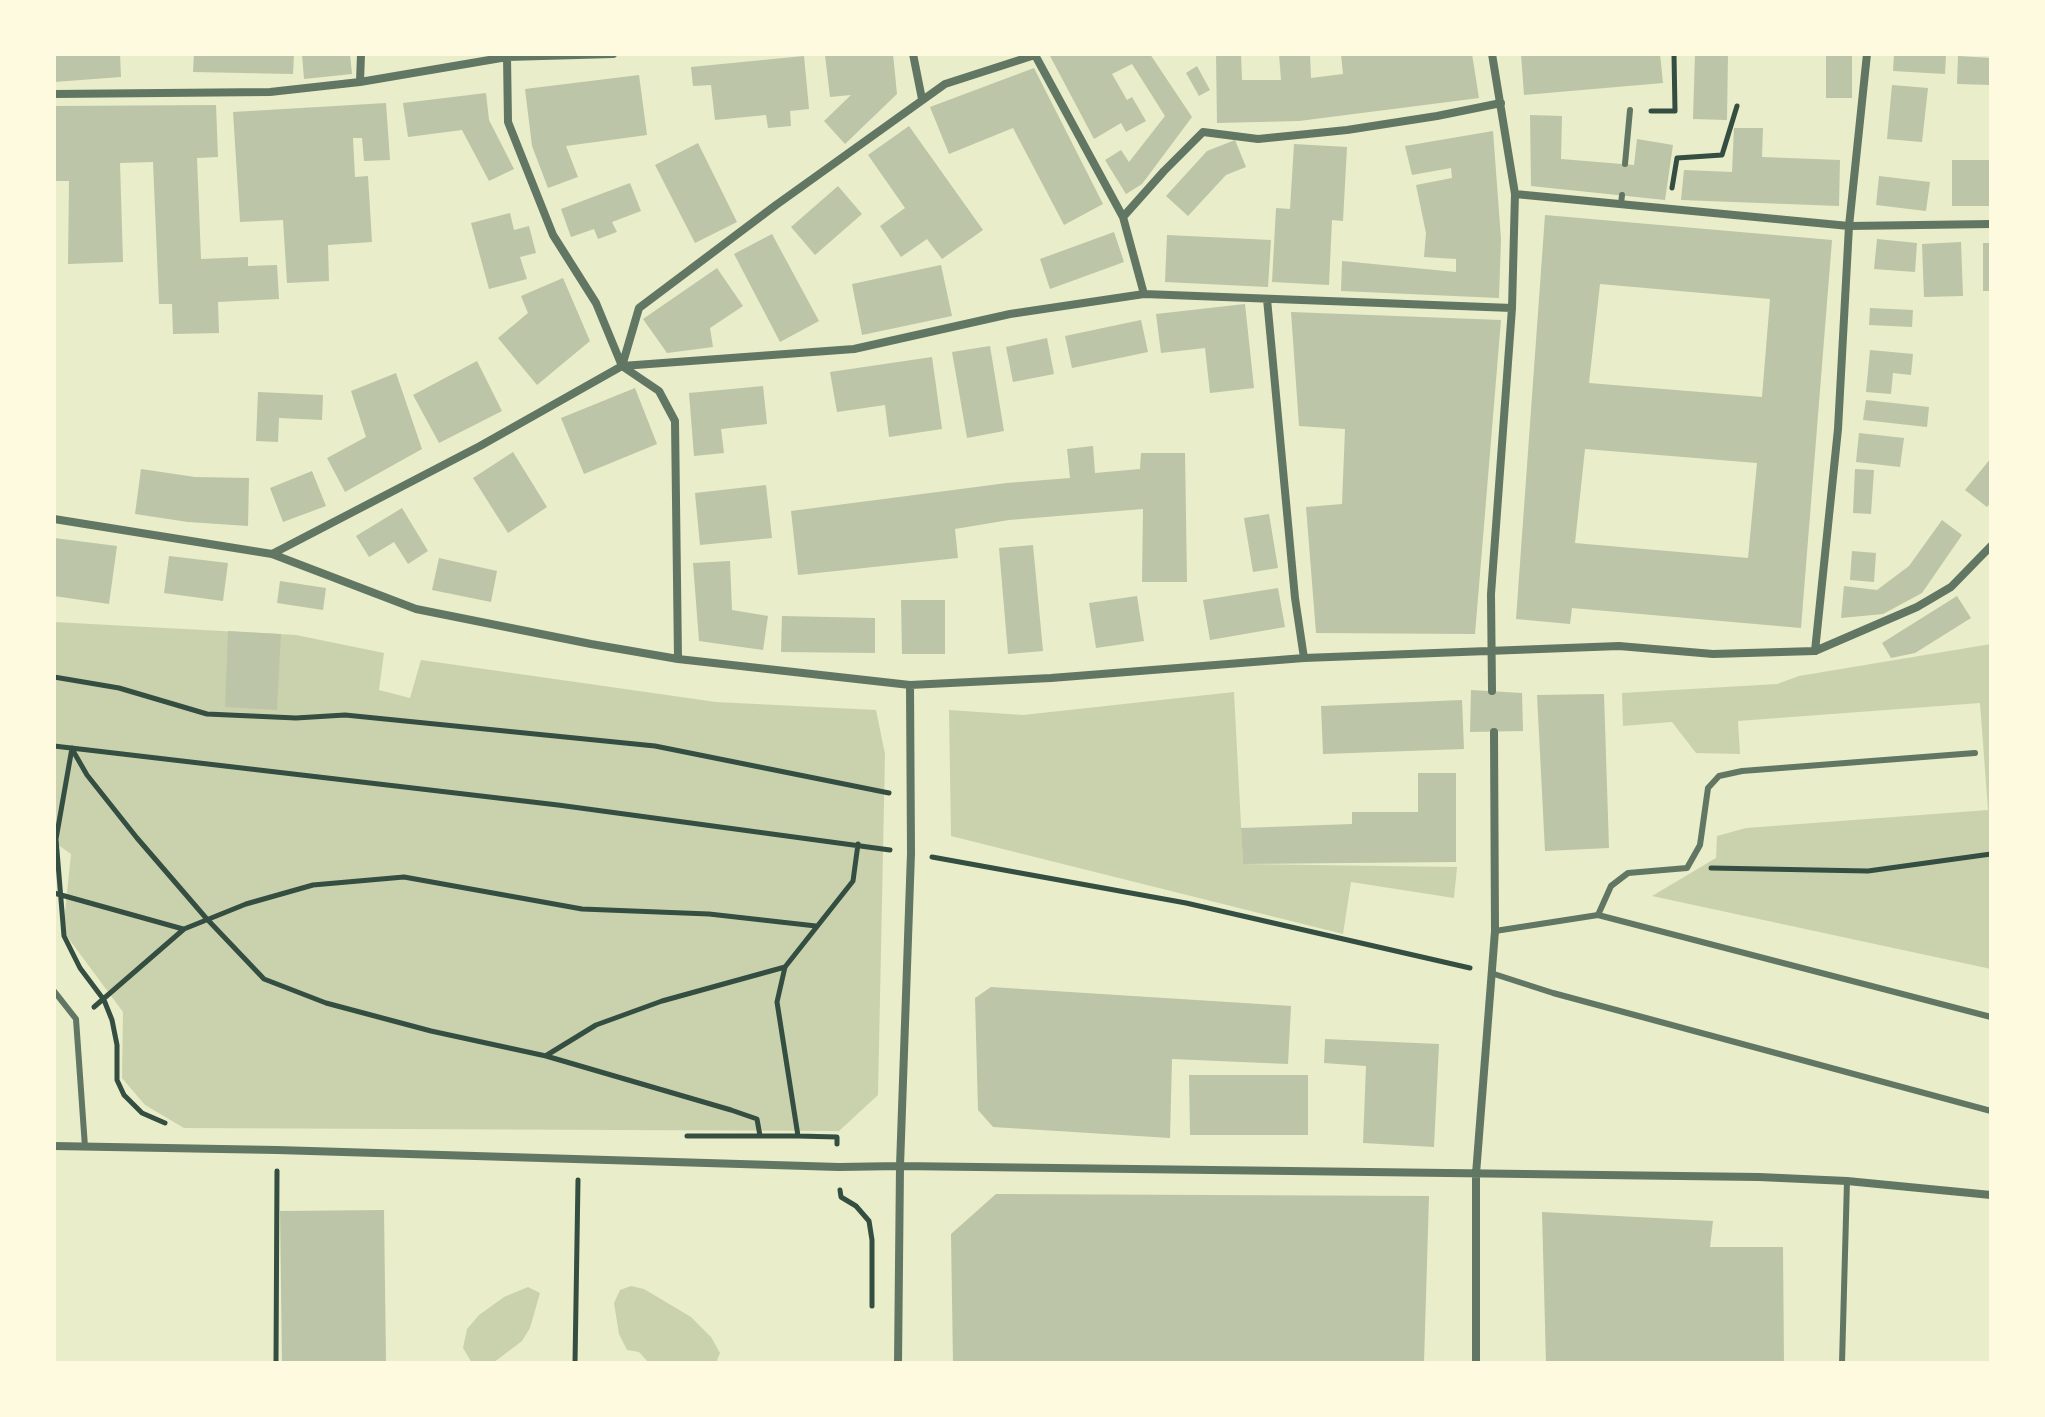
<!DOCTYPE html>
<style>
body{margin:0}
#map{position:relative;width:2045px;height:1417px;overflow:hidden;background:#e9edc9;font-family:"DM Sans",sans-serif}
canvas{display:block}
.frame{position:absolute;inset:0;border:56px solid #fefae0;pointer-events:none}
</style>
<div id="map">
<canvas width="2045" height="1417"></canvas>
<div class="frame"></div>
</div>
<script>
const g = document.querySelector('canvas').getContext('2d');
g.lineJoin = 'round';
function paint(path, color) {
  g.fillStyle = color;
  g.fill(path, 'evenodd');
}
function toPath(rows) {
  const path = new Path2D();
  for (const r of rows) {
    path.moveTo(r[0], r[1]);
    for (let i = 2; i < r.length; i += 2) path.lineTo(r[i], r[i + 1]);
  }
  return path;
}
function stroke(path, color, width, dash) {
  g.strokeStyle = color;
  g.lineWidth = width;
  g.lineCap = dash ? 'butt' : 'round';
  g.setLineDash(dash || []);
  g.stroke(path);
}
paint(toPath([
 [54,622,296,635,384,653,379,690,410,698,421,660,716,702,876,710,885,754,878,1095,839,1131,184,1128,145,1105,122,1078,123,1012,63,931,71,854,54,842],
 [1991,644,1991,969,1652,896,1716,858,1717,836,1746,828,1988,810,1980,703,1738,721,1740,754,1696,753,1672,722,1623,726,1622,693,1777,684,1799,676],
 [1234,692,1243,864,1457,867,1454,898,1351,882,1343,934,951,836,949,710,1023,715],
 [631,1286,644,1289,691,1317,711,1337,720,1353,716,1363,649,1363,639,1352,627,1350,619,1334,614,1303,620,1290],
 [528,1287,540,1293,530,1328,522,1341,493,1363,472,1363,463,1348,467,1329,479,1315,504,1297]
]), '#cad2ad');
paint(toPath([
 [54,54,120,54,121,77,54,82],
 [194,54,294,54,293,74,193,72],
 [302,54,350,54,352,74,304,79],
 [833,54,893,54,897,94,845,144,824,121,851,95,830,97,825,55],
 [1049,54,1150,54,1192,117,1142,184,1126,194,1105,160,1121,150,1129,162,1165,116,1132,64,1112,74,1127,100,1132,97,1146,121,1126,132,1121,123,1094,139],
 [1216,54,1241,54,1242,80,1281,80,1279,54,1310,54,1311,78,1343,74,1341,54,1472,54,1479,98,1299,121,1217,123],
 [1521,54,1660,54,1663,83,1524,95],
 [1695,54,1728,54,1727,120,1693,119],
 [1826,54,1852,54,1852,98,1826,98],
 [1894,54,1946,54,1945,74,1893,71],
 [804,56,809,109,790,111,791,126,768,128,766,115,715,120,711,85,693,86,691,67],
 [1958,56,1991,58,1991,85,1957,84],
 [1197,66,1210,90,1199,96,1186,73],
 [1034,68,1103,204,1064,225,1013,128,949,154,930,107],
 [639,75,647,135,566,146,578,177,548,188,532,146,525,89],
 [1892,85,1928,88,1922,142,1887,139],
 [486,93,489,120,514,169,489,181,462,130,408,137,403,103],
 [386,103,390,160,364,161,362,138,353,138,355,177,368,176,372,242,328,245,329,281,287,283,283,220,240,222,233,112],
 [216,105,218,157,197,158,201,259,248,257,248,266,277,265,279,299,218,302,219,333,173,334,172,304,159,304,153,162,120,163,123,262,68,264,69,181,54,181,54,106],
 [1530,115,1562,116,1561,159,1634,165,1637,139,1673,145,1665,200,1531,186],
 [909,126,983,230,942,259,927,239,901,257,880,226,905,208,868,155],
 [1734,128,1763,128,1762,157,1840,160,1839,206,1681,200,1684,170,1732,172],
 [1493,131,1501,239,1499,298,1341,291,1342,261,1456,272,1456,259,1424,257,1426,233,1416,185,1452,178,1451,168,1412,175,1405,146],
 [1235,140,1246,167,1226,175,1188,216,1166,196,1207,151],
 [698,143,737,222,695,243,655,165],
 [1294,144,1347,147,1343,221,1332,220,1329,285,1272,282,1276,208,1290,209],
 [1952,160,1991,160,1991,206,1952,206],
 [1879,176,1930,182,1926,211,1876,205],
 [630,183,641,211,612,222,617,232,598,239,594,229,571,237,561,209],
 [838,186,862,214,815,255,791,227],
 [510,213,514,230,529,226,536,253,520,257,527,279,489,289,471,223],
 [1545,215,1832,240,1801,628,1572,608,1570,624,1516,619],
 [1600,284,1770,299,1762,397,1589,383],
 [1585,449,1757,463,1748,558,1575,543],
 [1114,232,1124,262,1050,289,1040,259],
 [772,234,819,321,780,342,734,254],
 [1167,235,1271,240,1268,287,1165,282],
 [1877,239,1917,243,1915,272,1874,269],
 [1961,242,1963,296,1924,297,1922,244],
 [1983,243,1991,243,1991,291,1983,291],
 [941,265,952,316,862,335,852,284],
 [717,268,743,306,710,328,713,347,667,353,643,319],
 [563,278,590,341,537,385,498,338,528,313,521,296],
 [1245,304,1254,388,1210,393,1205,348,1161,353,1156,314],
 [1870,308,1913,310,1912,327,1869,325],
 [1291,312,1501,320,1475,634,1316,633,1306,507,1342,504,1345,429,1299,426],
 [1141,320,1148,352,1072,368,1065,336],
 [1047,338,1054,374,1013,382,1006,347],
 [990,346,1004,431,967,438,952,352],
 [1870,350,1913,354,1911,375,1893,373,1891,394,1866,392],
 [932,357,942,429,889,437,885,405,837,412,830,372],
 [477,361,502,411,439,443,413,395],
 [396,373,422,449,345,492,327,458,366,437,351,391],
 [763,386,767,424,721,429,724,453,694,456,689,393],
 [635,388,657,444,584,474,561,418],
 [258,392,323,395,322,420,279,418,278,442,256,441],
 [1866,400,1929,407,1927,427,1863,420],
 [1859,433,1904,438,1900,467,1856,462],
 [1093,446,1095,473,1140,469,1141,453,1185,453,1187,582,1142,582,1143,509,1009,520,955,529,958,558,798,575,791,511,1007,483,1070,478,1067,449],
 [513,452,547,507,508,533,473,478],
 [1991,458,1991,502,1987,507,1965,490],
 [141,469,195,477,249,478,248,526,188,522,135,514],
 [1855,469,1874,470,1871,514,1853,513],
 [312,471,326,506,283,522,270,488],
 [766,485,772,538,700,545,695,493],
 [402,508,428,551,408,564,394,542,369,557,356,536],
 [1269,514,1278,568,1253,572,1244,518],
 [1942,520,1962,535,1922,593,1883,614,1841,618,1844,586,1877,590,1909,566],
 [54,538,117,546,109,604,54,596],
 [1033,545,1043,651,1008,654,999,548],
 [1852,551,1876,553,1874,582,1850,580],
 [169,556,228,563,223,601,164,593],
 [439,558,497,571,491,602,432,590],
 [730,561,732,610,768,616,763,650,699,641,693,563],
 [280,581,326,588,323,610,277,603],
 [1278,588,1285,627,1210,640,1203,600],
 [1137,596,1144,641,1096,648,1089,603],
 [1957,596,1971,618,1915,653,1891,658,1882,643],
 [901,600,945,600,945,654,902,654],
 [782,616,875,618,875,653,781,652],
 [228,631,281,634,277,710,225,707],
 [1471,690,1522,693,1523,731,1470,732],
 [1604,694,1609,848,1545,851,1537,695],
 [1462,700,1464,749,1323,754,1321,706],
 [1418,773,1456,773,1456,862,1243,864,1241,828,1352,824,1352,812,1418,812],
 [991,987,1291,1006,1288,1064,1172,1059,1170,1138,993,1127,978,1110,975,998],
 [1325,1039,1439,1044,1434,1147,1363,1143,1366,1066,1324,1063],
 [1189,1075,1308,1075,1308,1135,1190,1135],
 [996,1194,1429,1196,1424,1363,953,1363,951,1234],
 [384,1210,386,1363,282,1363,280,1211],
 [1542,1212,1713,1221,1710,1247,1783,1247,1784,1363,1546,1363]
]), '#bcc5a7');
stroke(toPath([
 [1651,111,1675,111,1674,54],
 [1672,188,1677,158,1722,155,1737,106],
 [54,677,119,688,207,714,296,718,345,715,655,746,889,793],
 [54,746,558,805,890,850],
 [72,748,56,839,64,936,80,968,104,1000,112,1020,117,1045,117,1080,124,1095,142,1113,165,1123],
 [72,749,87,775,137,838,206,918,264,979,326,1003,431,1031,546,1056,731,1110,757,1119,760,1136,798,1136],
 [932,857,1186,903,1470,968],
 [1711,868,1868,871,1991,854],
 [54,893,183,929],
 [94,1007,184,929,246,904,313,885,404,877,582,909,709,914,816,926],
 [547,1055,596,1025,662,1001,785,967],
 [687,1136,760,1136],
 [837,1144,837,1137,798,1136,777,1002,785,967,853,881,858,844],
 [840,1190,841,1197,856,1206,869,1221,872,1240,872,1306],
 [276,1363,277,1171],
 [575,1363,578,1180]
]), '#344e41', 5);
stroke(toPath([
 [1625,164,1630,110],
 [1621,204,1622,195],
 [1598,915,1611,886,1628,873,1687,868,1700,845,1708,788,1719,776,1742,771,1975,753],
 [1495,931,1598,915,1991,1017],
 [1491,973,1553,993,1991,1111],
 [54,991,76,1019,85,1147],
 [1842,1363,1847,1181]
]), '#617663', 6);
stroke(toPath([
 [913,54,922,99],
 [1492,54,1515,194,1512,308,1491,594,1492,691],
 [507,57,508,122,553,235,596,303,622,366,659,391,675,421,678,659],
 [360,82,361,54],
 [54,94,270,92,360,82,507,57,613,54],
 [1515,194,1849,226,1991,224],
 [1123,217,1164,171,1203,132,1258,139,1347,130,1437,116,1501,103],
 [1267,299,1295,598,1304,658],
 [622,366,639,308,776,205,945,84,1035,55,1123,217,1144,294],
 [54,519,272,554,416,609,591,644,678,659,910,685,1051,678,1304,658,1619,646,1713,654,1815,651,1917,607,1951,587,1991,546],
 [272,554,480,446,622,366,854,349,1010,314,1144,294,1512,308],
 [1815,651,1838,429,1849,226,1867,54],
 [54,1146,277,1150,839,1167,900,1166,1759,1177,1847,1181,1991,1195],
 [898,1363,900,1166,911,853,910,685],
 [1476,1363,1476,1174,1495,931,1494,732]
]), '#617663', 8);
</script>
